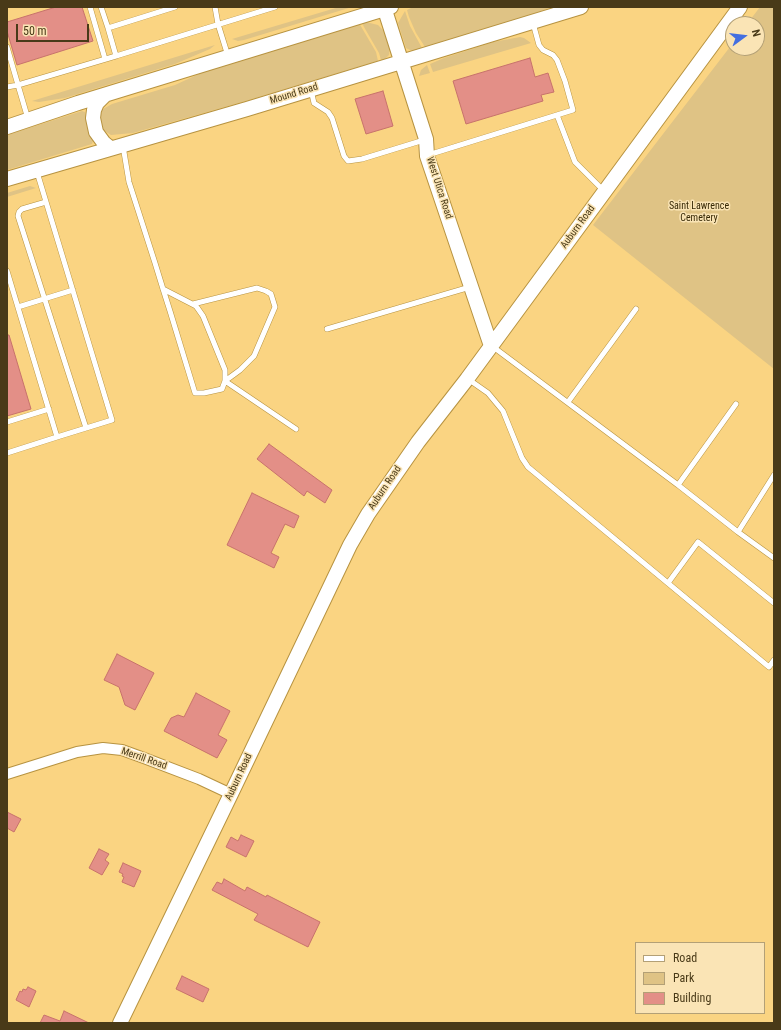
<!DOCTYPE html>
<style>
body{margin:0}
#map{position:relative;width:781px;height:1030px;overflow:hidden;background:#fad482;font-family:"Roboto Condensed",sans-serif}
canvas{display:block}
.frame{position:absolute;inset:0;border:8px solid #493a18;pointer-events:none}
.legend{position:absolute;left:635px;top:942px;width:130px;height:72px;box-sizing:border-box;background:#fae4b5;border:1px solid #b3a076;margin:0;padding:5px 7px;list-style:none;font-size:12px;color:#493a18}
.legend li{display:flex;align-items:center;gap:8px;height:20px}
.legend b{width:20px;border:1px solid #b3a076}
.north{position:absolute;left:725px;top:16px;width:40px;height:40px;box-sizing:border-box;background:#fae4b5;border:1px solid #b3a076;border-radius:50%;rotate:75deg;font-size:11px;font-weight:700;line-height:16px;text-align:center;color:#493a18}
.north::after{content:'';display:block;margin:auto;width:14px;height:18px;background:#446fe0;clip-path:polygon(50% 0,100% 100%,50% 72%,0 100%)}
.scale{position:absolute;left:16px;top:24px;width:73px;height:18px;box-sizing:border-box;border:2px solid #493a18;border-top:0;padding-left:5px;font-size:12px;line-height:14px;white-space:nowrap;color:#493a18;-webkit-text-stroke:3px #fae4b5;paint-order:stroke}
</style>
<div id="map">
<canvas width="781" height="1030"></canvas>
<div class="frame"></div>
<ul class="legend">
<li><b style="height:5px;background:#fff"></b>Road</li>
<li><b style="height:11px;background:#dfc385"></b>Park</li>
<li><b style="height:11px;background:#e38f87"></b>Building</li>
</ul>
<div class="north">N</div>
<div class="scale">50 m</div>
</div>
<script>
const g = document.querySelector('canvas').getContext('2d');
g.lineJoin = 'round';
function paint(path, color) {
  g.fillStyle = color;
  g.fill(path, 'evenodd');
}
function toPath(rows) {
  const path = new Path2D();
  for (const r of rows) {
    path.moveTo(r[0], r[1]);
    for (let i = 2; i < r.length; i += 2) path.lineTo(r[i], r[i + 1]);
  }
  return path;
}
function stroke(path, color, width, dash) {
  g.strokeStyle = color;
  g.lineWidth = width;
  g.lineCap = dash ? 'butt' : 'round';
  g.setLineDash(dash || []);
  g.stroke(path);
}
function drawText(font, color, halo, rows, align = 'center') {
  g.font = font + ' "Roboto Condensed",sans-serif';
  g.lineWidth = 3;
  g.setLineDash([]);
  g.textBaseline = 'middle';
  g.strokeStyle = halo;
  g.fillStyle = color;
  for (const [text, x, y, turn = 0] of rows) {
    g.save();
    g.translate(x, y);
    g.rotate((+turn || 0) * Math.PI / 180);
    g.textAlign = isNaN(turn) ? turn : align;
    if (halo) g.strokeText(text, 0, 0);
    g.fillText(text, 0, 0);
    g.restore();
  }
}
paint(toPath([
 [339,7,352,7,244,40,238,41,232,39],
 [413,7,552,7,536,13,425,47,416,33,409,17,407,10],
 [760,7,774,7,774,369,593,225,733,43,733,48,757,48,757,24,747,24],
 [405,11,410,26,422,48,412,51,406,48,398,23],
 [366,22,378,25,384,31,390,48,389,55,385,59,381,60,379,53,364,27,362,23],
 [359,23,376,52,378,61,239,103,133,133,111,135,103,130,101,127,100,122,100,113,103,109,112,104,175,85,201,73],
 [520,37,524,38,531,43,433,72,430,64,444,58,493,42],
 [215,45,210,49,175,64,65,98,39,102,32,101],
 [427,65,430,73,419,76,421,70],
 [82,111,85,112,87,127,93,141,92,144,7,170,7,135],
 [30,186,36,188,7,197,7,193]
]), '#dfc385');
const building = toPath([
 [56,7,82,7,93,41,17,65,7,31,7,22,56,7],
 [530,58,535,77,548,73,554,92,541,95,543,101,466,124,453,81,530,58],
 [383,91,393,126,366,134,355,99,383,91],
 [7,335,9,335,31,409,7,416,7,335],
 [269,444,332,490,325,503,307,491,304,496,257,459,269,444],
 [252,493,299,516,294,528,285,524,271,553,279,557,274,568,227,545,252,493],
 [117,654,154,673,135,710,125,705,119,687,104,680,117,654],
 [196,693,230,711,218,735,227,740,217,758,164,731,171,718,178,715,184,717,196,693],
 [7,812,21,819,14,832,7,828,7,812],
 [241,835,254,841,246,857,226,847,231,837,238,841,241,835],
 [99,849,109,854,105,860,109,863,102,875,89,868,99,849],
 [123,863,141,871,134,887,122,882,124,877,122,876,123,874,119,872,123,863],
 [224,879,245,891,247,887,266,897,267,895,320,922,308,947,254,920,258,914,212,890,217,882,222,884,224,879],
 [182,976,209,989,203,1002,176,989,182,976],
 [28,987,36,991,29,1007,16,1000,20,991,22,992,23,989,26,990,28,987],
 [64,1011,89,1023,40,1023,44,1015,60,1021,64,1011]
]);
paint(building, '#e38f87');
stroke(building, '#c7726b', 1);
const lane = toPath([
 [90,7,105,59],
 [101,7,108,28],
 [175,7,108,28,116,56,275,7],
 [215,7,218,24,228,56],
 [7,47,18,85,7,87],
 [311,90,314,103,328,112,332,118,344,156,348,161,362,159,424,140],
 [557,115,575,162,604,191],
 [28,119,18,85,116,56],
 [123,146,129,182,155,263,163,289,170,311,195,393,204,393,222,389,225,381,225,370,203,316,196,306,163,289],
 [428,155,573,110,565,81,557,60,553,55,543,50,539,45,533,23],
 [46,202,22,209,19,212,18,216,86,428],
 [7,271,57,437,112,420,37,172],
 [193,304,257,288,266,291,271,294,275,307,254,356,240,370,225,381,296,429],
 [18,307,73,290],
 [327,329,470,287],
 [492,346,678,485,738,532,774,558],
 [468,379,488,393,503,411,522,458,528,467,769,667,774,660],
 [568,402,636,309],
 [7,422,49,409],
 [7,453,57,437],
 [678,485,736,404],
 [738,532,774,475],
 [668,583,698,542,774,603]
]);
const street = toPath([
 [7,774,77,752,103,748,122,750,144,758,199,779,231,794]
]);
const secondary = toPath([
 [384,7,426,139,427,156,491,346],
 [105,95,97,103,94,110,93,118,96,132,104,143,110,148],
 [7,127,78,103,391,7],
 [7,179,247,109,581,7],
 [120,1023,231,794,329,589,350,545,368,514,418,442,467,379,740,7]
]);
stroke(lane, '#b79341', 6);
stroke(street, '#b79341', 12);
stroke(secondary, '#b79341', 16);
stroke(lane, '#fff', 5);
stroke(street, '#fff', 10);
stroke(secondary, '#fff', 14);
drawText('10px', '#493a18', '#fae4b5', [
 ["Mound Road",294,94,-17],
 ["West Utica Road",439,188,72],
 ["Auburn Road",578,227,-54],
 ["Auburn Road",385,488,-56],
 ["Merrill Road",144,759,19],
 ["Auburn Road",239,777,-65]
]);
drawText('10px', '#362805', '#fae4b5', [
 ["Saint Lawrence",699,206],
 ["Cemetery",699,218]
]);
</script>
